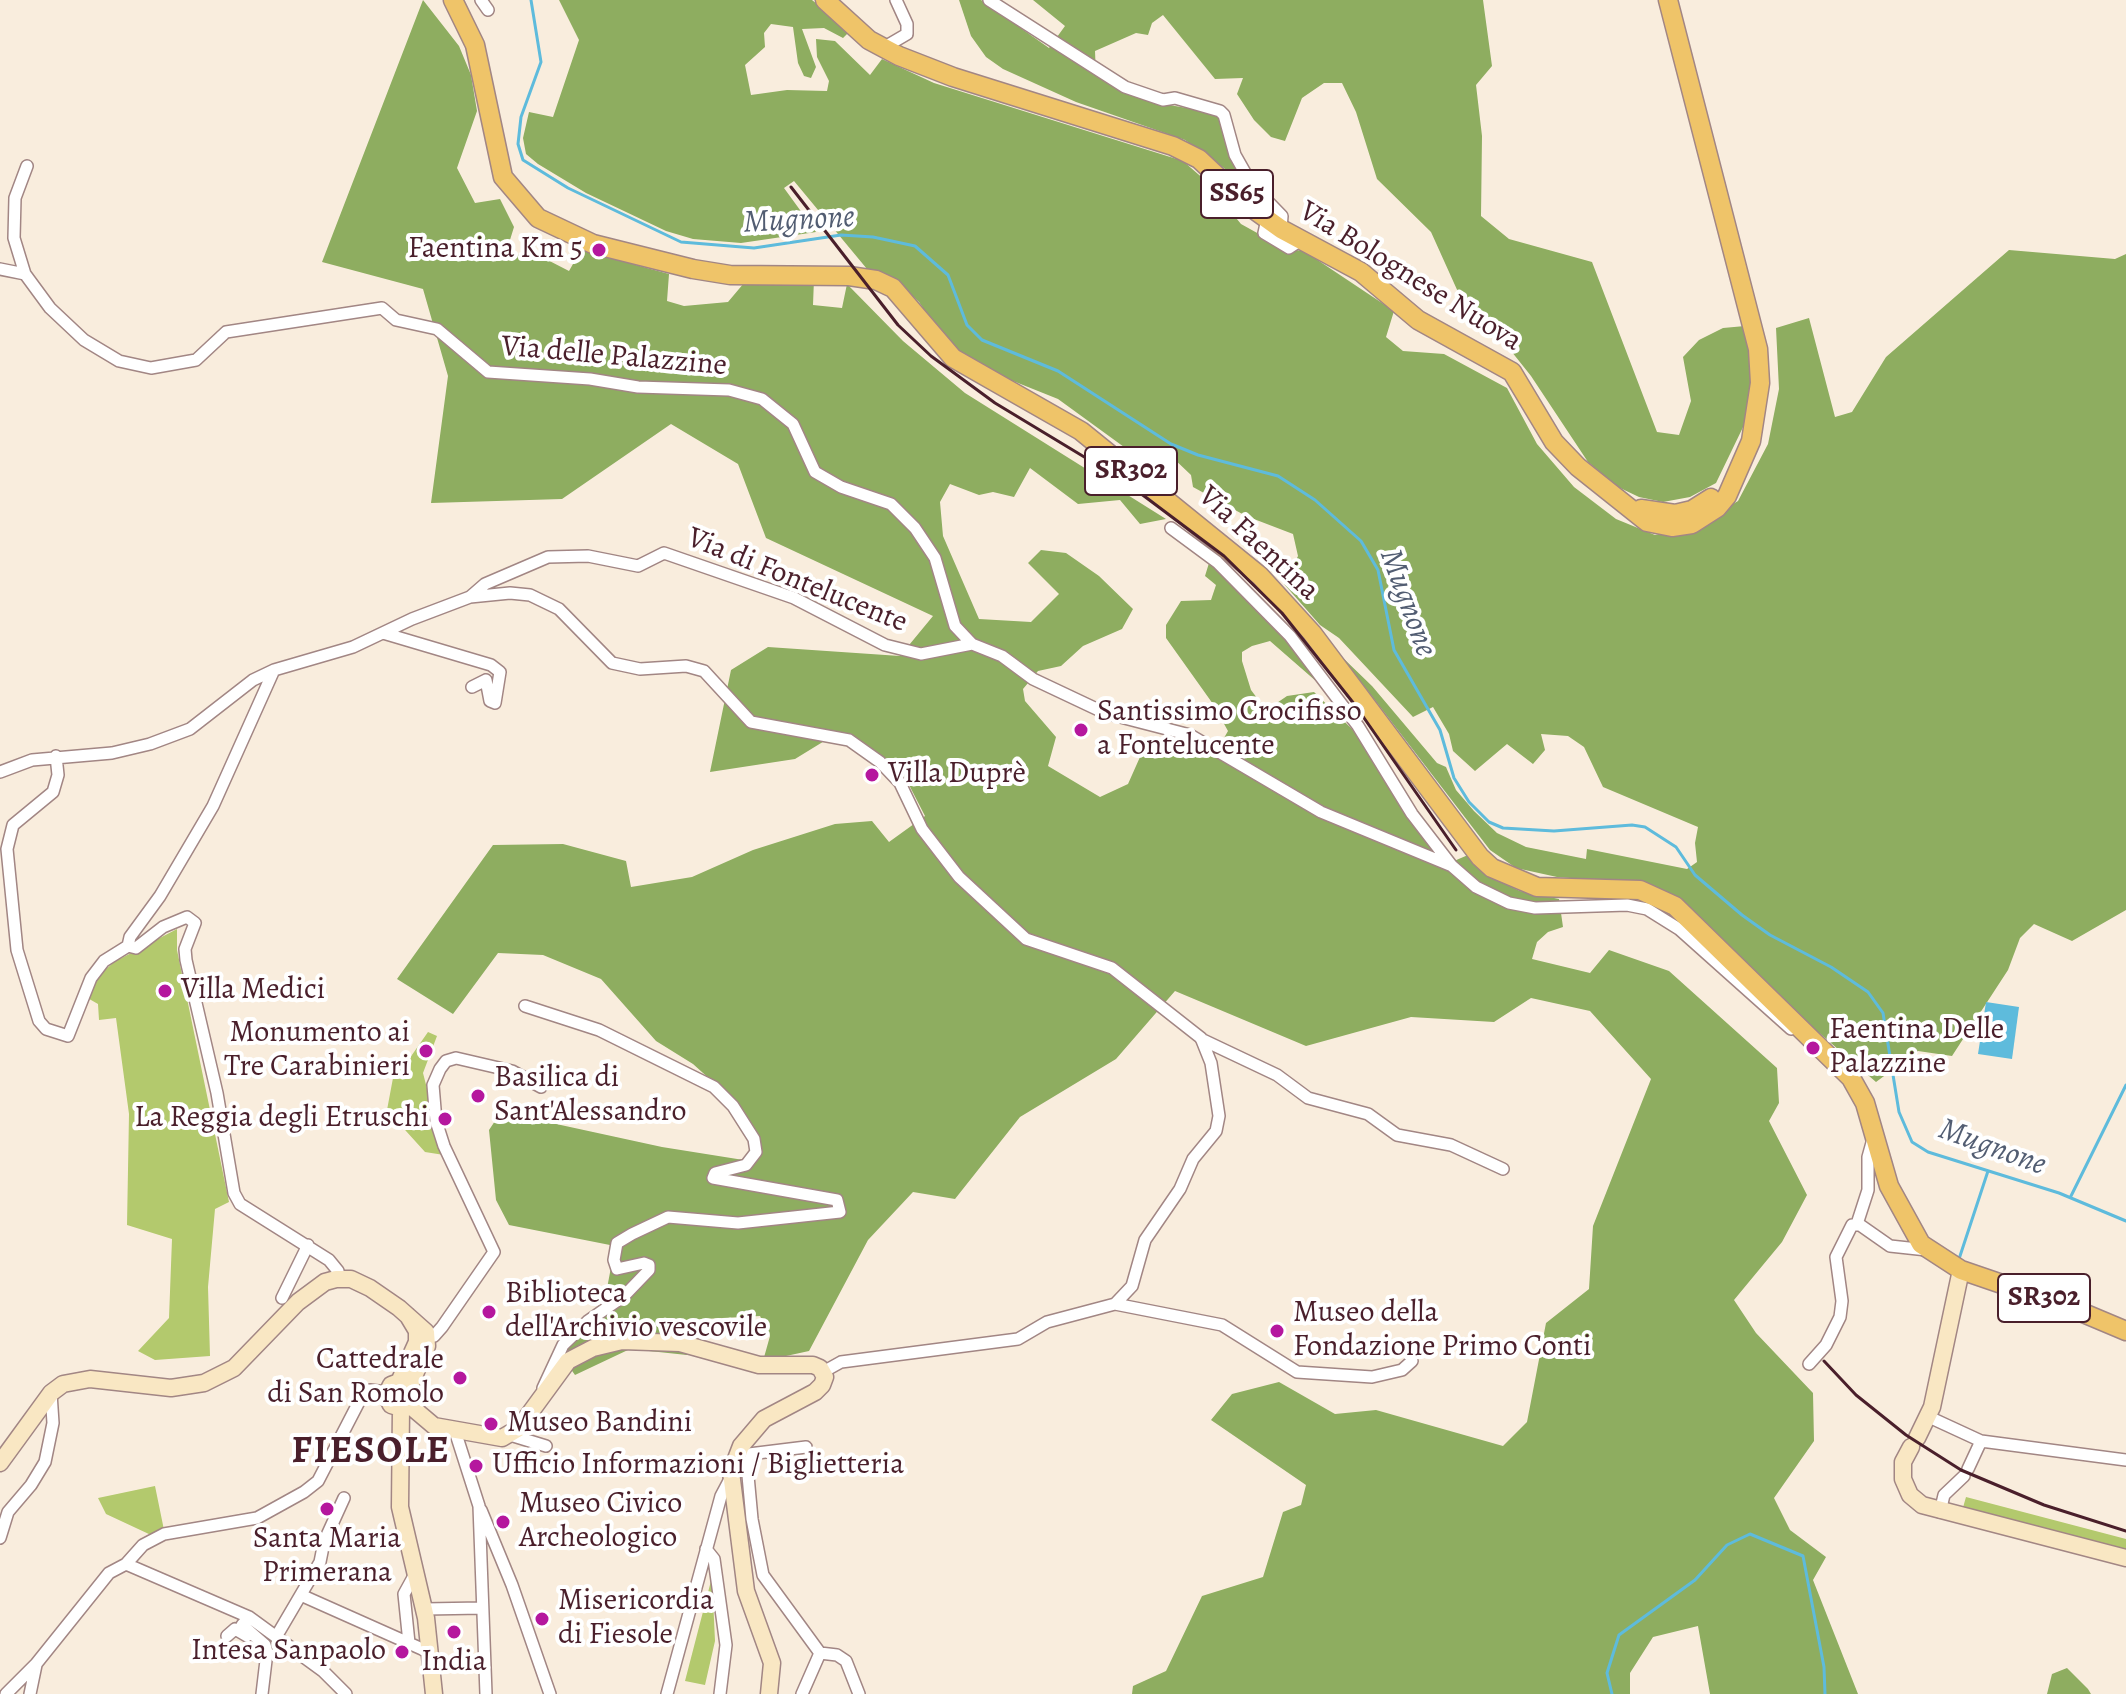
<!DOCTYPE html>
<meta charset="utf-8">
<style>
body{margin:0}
canvas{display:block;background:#f9eddd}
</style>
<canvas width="2126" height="1694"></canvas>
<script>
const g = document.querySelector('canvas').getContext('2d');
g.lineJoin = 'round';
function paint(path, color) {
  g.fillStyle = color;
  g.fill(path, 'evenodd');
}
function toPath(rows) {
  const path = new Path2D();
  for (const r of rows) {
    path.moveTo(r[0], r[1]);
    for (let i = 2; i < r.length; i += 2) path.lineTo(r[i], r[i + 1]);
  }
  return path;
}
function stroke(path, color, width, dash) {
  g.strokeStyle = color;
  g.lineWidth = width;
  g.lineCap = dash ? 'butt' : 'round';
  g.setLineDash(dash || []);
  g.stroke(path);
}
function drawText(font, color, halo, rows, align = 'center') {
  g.font = font + ' Alegreya,serif';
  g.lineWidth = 8;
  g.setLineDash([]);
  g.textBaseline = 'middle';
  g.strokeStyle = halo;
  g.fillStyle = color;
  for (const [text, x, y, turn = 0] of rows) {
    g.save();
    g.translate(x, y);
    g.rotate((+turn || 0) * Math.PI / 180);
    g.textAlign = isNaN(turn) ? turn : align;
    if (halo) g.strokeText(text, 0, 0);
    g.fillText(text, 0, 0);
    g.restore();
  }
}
paint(toPath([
 [177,929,177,950,229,1202,215,1209,208,1287,210,1356,155,1360,138,1351,169,1318,172,1239,127,1225,129,1114,116,1018,99,1020,98,1004,84,996,95,979,114,962],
 [428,1032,437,1036,423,1073,444,1155,425,1152,387,1110,396,1062,407,1062],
 [155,1486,164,1530,151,1535,106,1514,98,1498],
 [1966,1497,2126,1539,2126,1553,1962,1511],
 [712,1577,715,1641,705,1685,685,1681]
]), '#b3c96d');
paint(toPath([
 [423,0,459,46,471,75,477,111,457,168,475,203,500,199,514,227,505,256,534,253,569,271,581,250,669,274,667,301,684,306,728,302,744,283,814,279,813,305,842,308,847,284,903,341,965,393,1166,519,1140,524,1120,500,1078,504,1030,468,1014,497,993,492,979,495,950,484,940,502,943,536,979,619,1031,622,1059,594,1028,563,1041,550,1066,553,1099,576,1133,609,1122,629,1083,646,1061,666,1038,671,1023,689,1025,701,1056,737,1048,766,1100,797,1128,784,1148,739,1168,741,1213,757,1228,731,1213,704,1166,638,1166,625,1181,601,1211,600,1216,585,1205,576,1209,563,1254,602,1321,677,1317,682,1270,641,1252,646,1242,652,1242,661,1251,690,1263,706,1268,709,1287,696,1314,692,1352,729,1454,861,1468,855,1494,879,1520,891,1559,899,1563,927,1548,932,1537,942,1532,959,1590,973,1609,950,1669,971,1777,1068,1779,1103,1769,1121,1807,1195,1782,1242,1734,1300,1756,1333,1813,1393,1814,1441,1774,1498,1790,1530,1826,1557,1813,1580,1858,1694,1710,1694,1698,1626,1653,1637,1630,1673,1630,1694,1132,1694,1133,1686,1166,1671,1202,1596,1263,1577,1283,1512,1301,1505,1306,1485,1211,1420,1232,1394,1279,1382,1335,1414,1376,1410,1503,1446,1527,1422,1546,1323,1589,1289,1593,1226,1651,1079,1590,1011,1531,998,1494,1022,1411,1017,1306,1046,1175,991,1116,1059,1020,1117,955,1199,913,1192,868,1240,809,1351,763,1361,770,1336,760,1316,685,1320,687,1355,630,1349,575,1375,558,1351,605,1299,615,1246,509,1225,496,1200,489,1130,501,1112,662,1147,756,1162,760,1143,732,1099,693,1064,656,1041,601,979,543,955,498,953,453,1014,397,979,493,845,563,844,626,861,631,887,692,877,753,850,835,824,872,821,889,842,925,816,906,779,884,757,839,732,795,759,710,772,731,670,768,647,900,656,933,616,766,538,738,464,671,424,562,499,431,503,448,376,423,289,322,262],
 [559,0,812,0,850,31,843,38,824,28,802,29,816,67,811,78,804,76,798,63,793,27,771,24,764,33,765,47,745,65,751,95,787,90,827,91,829,81,817,57,816,39,835,41,870,75,882,59,934,83,1183,161,1206,181,1241,224,1286,249,1304,251,1394,311,1386,337,1403,351,1444,354,1507,388,1537,444,1574,487,1616,519,1655,535,1694,528,1738,501,1768,444,1779,389,1776,328,1809,318,1835,417,1852,412,1886,357,2009,250,2115,259,2126,254,2126,910,2072,941,2034,924,2020,938,2008,970,1952,1056,1918,1051,1876,1082,1647,884,1557,877,1516,868,1490,850,1341,656,1372,686,1437,763,1446,767,1456,790,1474,811,1497,833,1526,847,1586,859,1587,849,1687,869,1697,862,1695,843,1698,827,1603,787,1584,747,1568,736,1541,734,1545,750,1533,764,1507,744,1475,771,1453,751,1449,734,1433,707,1413,717,1339,638,1320,625,1284,584,1298,556,1293,534,1246,516,1193,487,1191,475,1171,456,1124,447,1058,399,988,371,966,358,937,329,919,302,895,280,867,269,794,181,784,188,816,232,741,243,693,239,666,231,586,193,538,164,526,154,523,138,529,112,553,117,579,40],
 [959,0,981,0,1049,48,1065,26,1033,0,1483,0,1492,66,1476,85,1482,136,1481,216,1509,239,1592,262,1657,432,1679,435,1691,401,1683,357,1699,340,1723,328,1745,326,1752,375,1746,421,1716,483,1690,497,1663,502,1639,497,1618,487,1588,462,1531,376,1492,327,1463,303,1431,232,1377,179,1356,112,1342,83,1324,83,1302,98,1285,141,1271,137,1254,120,1237,94,1243,78,1215,79,1163,15,1152,23,1148,35,1136,33,1095,51,1096,76,1128,93,1157,103,1217,113,1223,119,1226,136,1276,214,1247,198,1228,171,1185,140,1076,102,1003,69,986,57,971,36],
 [2067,1668,2088,1689,2091,1694,2047,1694,2052,1674]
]), '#8ead60');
paint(toPath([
 [1986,1002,2019,1007,2012,1059,1978,1054]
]), '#5ebbdc');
stroke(toPath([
 [531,0,541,62,521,117,518,144,523,160,568,188,681,242,754,248,841,235,873,237,915,246,948,275,967,325,982,340,1058,371,1171,444,1198,455,1278,476,1315,500,1361,541,1378,570,1394,650,1440,730,1454,778,1469,802,1489,822,1503,828,1554,831,1632,825,1645,827,1676,847,1695,875,1742,915,1770,935,1831,967,1868,992,1883,1013,1899,1112,1912,1142,1928,1152,2059,1193,2126,1221],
 [2071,1196,2126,1085],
 [1959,1259,1988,1171],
 [1612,1694,1607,1673,1619,1635,1695,1580,1727,1545,1750,1534,1803,1556,1824,1667,1825,1694]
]), '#5ebbdc', 3);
const street = toPath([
 [481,0,488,10],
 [989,0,1125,87,1163,100,1175,98,1220,111,1224,115,1235,155,1252,185,1282,216,1281,229],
 [883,48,907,34,907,24,896,0],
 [1267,219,1264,233,1289,248,1301,240],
 [0,269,25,274,50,308,84,340,119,361,151,368,196,360,226,332,382,308,396,320,437,329,488,372,590,379,638,387,729,390,762,399,793,424,815,472,841,487,891,504,915,528,935,558,955,626,972,644],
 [25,274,14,238,15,198,27,166],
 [1171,528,1217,562,1290,636,1358,726,1412,814,1452,866,1476,887,1509,903,1535,908,1627,905,1647,909,1679,929,1791,1029],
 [470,597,485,584,548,557,588,556,638,566,664,553,794,598,885,645,921,654,972,644,1002,656,1033,679,1105,713,1190,735,1321,812,1452,866],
 [383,633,491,665,500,672,495,703,490,701,486,680,472,687],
 [56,756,58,775,53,792,13,825,7,849,17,950,39,1021,46,1029,68,1036,91,978,104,961,128,946],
 [0,772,32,760,112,753,150,744,190,729,253,680,274,670,353,647,412,619,470,597,510,593,530,595,559,609,612,663,640,669,686,666,704,671,751,722,849,740,880,762,900,783,922,829,959,877,1026,939,1112,968,1201,1038,1211,1063,1219,1116,1216,1131,1193,1159,1180,1189,1145,1240,1132,1286,1115,1304,1047,1322,1018,1339,841,1362,823,1372],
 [128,946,136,948,163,927,187,917,195,923,185,949,186,960,217,1093,234,1193,240,1204,329,1260,338,1271,339,1279],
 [128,946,130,937,160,896,213,806,274,670],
 [525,1006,599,1030,714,1087,733,1106,754,1139,756,1152,746,1165,715,1173,713,1178,837,1200,840,1212,738,1223,668,1217,632,1234,617,1243,614,1260,617,1269,644,1263,649,1265,649,1270,624,1296,588,1321,563,1345,543,1388],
 [1201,1039,1277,1075,1308,1098,1368,1114,1397,1135,1451,1145,1503,1169],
 [1857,1224,1868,1190,1868,1157,1873,1139],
 [282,1298,308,1245],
 [1115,1304,1222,1325,1297,1372,1372,1377,1402,1370,1412,1361],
 [423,1338,434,1336,442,1327,494,1252,444,1146,436,1121,433,1085,440,1069,446,1061,456,1058,512,1071,541,1087],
 [1809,1364,1826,1345,1840,1317,1842,1301,1836,1257,1852,1225,1860,1225,1890,1246,1927,1250],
 [1929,1417,1981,1441,2126,1460],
 [455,1431,479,1506,486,1694],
 [510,1435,546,1446],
 [746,1454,752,1519,763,1575,820,1653,837,1655,846,1661,859,1694],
 [741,1455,806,1447],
 [1968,1469,1981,1441],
 [481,1510,512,1585,550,1694],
 [1940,1512,1944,1495,1964,1476],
 [0,1538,8,1512,31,1485,45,1462,53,1423,51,1393],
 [706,1549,714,1559,726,1645,720,1694],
 [126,1564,249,1617,323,1671,346,1694],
 [303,1596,431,1653],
 [425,1609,482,1608],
 [249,1617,242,1625,265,1645,267,1652,262,1694],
 [227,1636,235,1629,247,1636],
 [276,1637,320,1562,324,1542,344,1498],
 [409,1643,404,1594,415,1574],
 [6,1694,36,1664,109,1573,126,1564,143,1545,164,1534,257,1518,304,1492,318,1481,363,1394,370,1390,387,1392],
 [30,1694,36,1665],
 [667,1694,721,1496,730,1479],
 [802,1694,820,1653]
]);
const secondary = toPath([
 [408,1404,434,1426,502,1438,519,1428,568,1361,593,1348,622,1341,680,1343,759,1365,813,1365,820,1368,825,1377,822,1385,815,1392,764,1419,741,1446,731,1472,746,1591,772,1663,769,1694],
 [401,1408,400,1507,426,1618,434,1694],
 [1917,1438,1932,1407,1961,1270],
 [1911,1447,1903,1462,1903,1479,1910,1495,1922,1505,2126,1558],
 [0,1463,51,1393,63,1384,90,1379,171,1388,204,1383,234,1368,298,1302,325,1282,336,1279,351,1279,370,1288,399,1308,426,1332,427,1346,409,1388,410,1400,401,1408,391,1405,386,1395,391,1385,399,1382,417,1342,417,1331,408,1316]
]);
const primary = toPath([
 [453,0,475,45,503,177,538,218,593,244,693,269,730,275,849,276,876,280,893,288,953,358,1081,431,1260,576,1312,633,1480,857,1492,868,1537,887,1640,890,1675,906,1851,1078,1865,1103,1889,1186,1921,1244,1961,1270,2069,1307,2126,1331],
 [825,0,869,40,899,56,953,77,1173,146,1199,159,1249,206,1281,229,1361,272,1418,320,1512,372,1554,442,1578,467,1647,522,1672,527,1692,524,1717,508,1727,496,1751,441,1760,383,1758,349,1668,0],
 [1641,509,1675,514,1692,510,1711,498]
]);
stroke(street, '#a28684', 14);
stroke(secondary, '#a28684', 19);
stroke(primary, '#a28684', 21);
stroke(street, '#fff', 11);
stroke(secondary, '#f9e7c3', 16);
stroke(primary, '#efc469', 18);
stroke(toPath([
 [791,187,898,325,931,356,995,403,1124,481,1224,556,1282,613,1355,705,1456,850],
 [1824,1361,1856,1395,1906,1435,1961,1470,2044,1505,2126,1531]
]), '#4a1f2b', 3);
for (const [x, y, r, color] of [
 [599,250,8,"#b5179e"],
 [1081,730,8,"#b5179e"],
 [872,775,8,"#b5179e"],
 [165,991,8,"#b5179e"],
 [1813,1048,8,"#b5179e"],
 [426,1051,8,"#b5179e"],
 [478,1096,8,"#b5179e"],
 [445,1119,8,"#b5179e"],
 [489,1312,8,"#b5179e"],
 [1277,1331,8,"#b5179e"],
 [460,1378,8,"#b5179e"],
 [491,1424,8,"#b5179e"],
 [476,1466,8,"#b5179e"],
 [327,1509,8,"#b5179e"],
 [503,1522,8,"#b5179e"],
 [542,1619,8,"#b5179e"],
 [454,1632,8,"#b5179e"],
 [402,1652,8,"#b5179e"]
]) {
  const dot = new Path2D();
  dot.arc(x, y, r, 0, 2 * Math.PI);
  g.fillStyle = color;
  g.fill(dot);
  stroke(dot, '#fff', 3);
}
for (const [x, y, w] of [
 [1237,194,72],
 [1131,471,92],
 [2044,1298,92]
]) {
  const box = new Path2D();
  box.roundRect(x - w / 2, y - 24, w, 48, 6);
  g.fillStyle = '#fff';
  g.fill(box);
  stroke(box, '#4a1f2b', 2);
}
drawText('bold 28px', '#4a1f2b', null, [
 ["SS65",1237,194],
 ["SR302",1131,471],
 ["SR302",2044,1298]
]);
drawText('30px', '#4a1f2b', '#fff', [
 ["Faentina Km 5",583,250,"right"],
 ["Santissimo Crocifisso",1097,713],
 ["a Fontelucente",1097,747],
 ["Villa Duprè",888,775],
 ["Villa Medici",181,991],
 ["Faentina Delle",1829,1031],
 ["Palazzine",1829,1065],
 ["Monumento ai",410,1034,"right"],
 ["Tre Carabinieri",410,1068,"right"],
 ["Basilica di",494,1079],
 ["Sant'Alessandro",494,1113],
 ["La Reggia degli Etruschi",429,1119,"right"],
 ["Biblioteca",505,1295],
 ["dell'Archivio vescovile",505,1329],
 ["Museo della",1293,1314],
 ["Fondazione Primo Conti",1293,1348],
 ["Cattedrale",444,1361,"right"],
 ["di San Romolo",444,1395,"right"],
 ["Museo Bandini",507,1424],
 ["Ufficio Informazioni / Biglietteria",492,1466],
 ["Museo Civico",519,1505],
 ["Archeologico",519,1539],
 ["Santa Maria",327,1540,"center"],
 ["Primerana",327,1574,"center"],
 ["Misericordia",558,1602],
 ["di Fiesole",558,1636],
 ["Intesa Sanpaolo",386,1652,"right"],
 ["India",454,1663,"center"]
], 'left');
drawText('30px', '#4a1f2b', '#fff', [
 ["Via Bolognese Nuova",1410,277,32],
 ["Via delle Palazzine",614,357,5],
 ["Via Faentina",1258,544,43],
 ["Via di Fontelucente",797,581,22]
]);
drawText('italic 32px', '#525d72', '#fff', [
 ["Mugnone",799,221,-3],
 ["Mugnone",1407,603,70],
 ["Mugnone",1992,1148,20]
]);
g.letterSpacing = '2px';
drawText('bold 38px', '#4a1f2b', '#fff', [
 ["FIESOLE",371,1453]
]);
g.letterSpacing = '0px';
</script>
